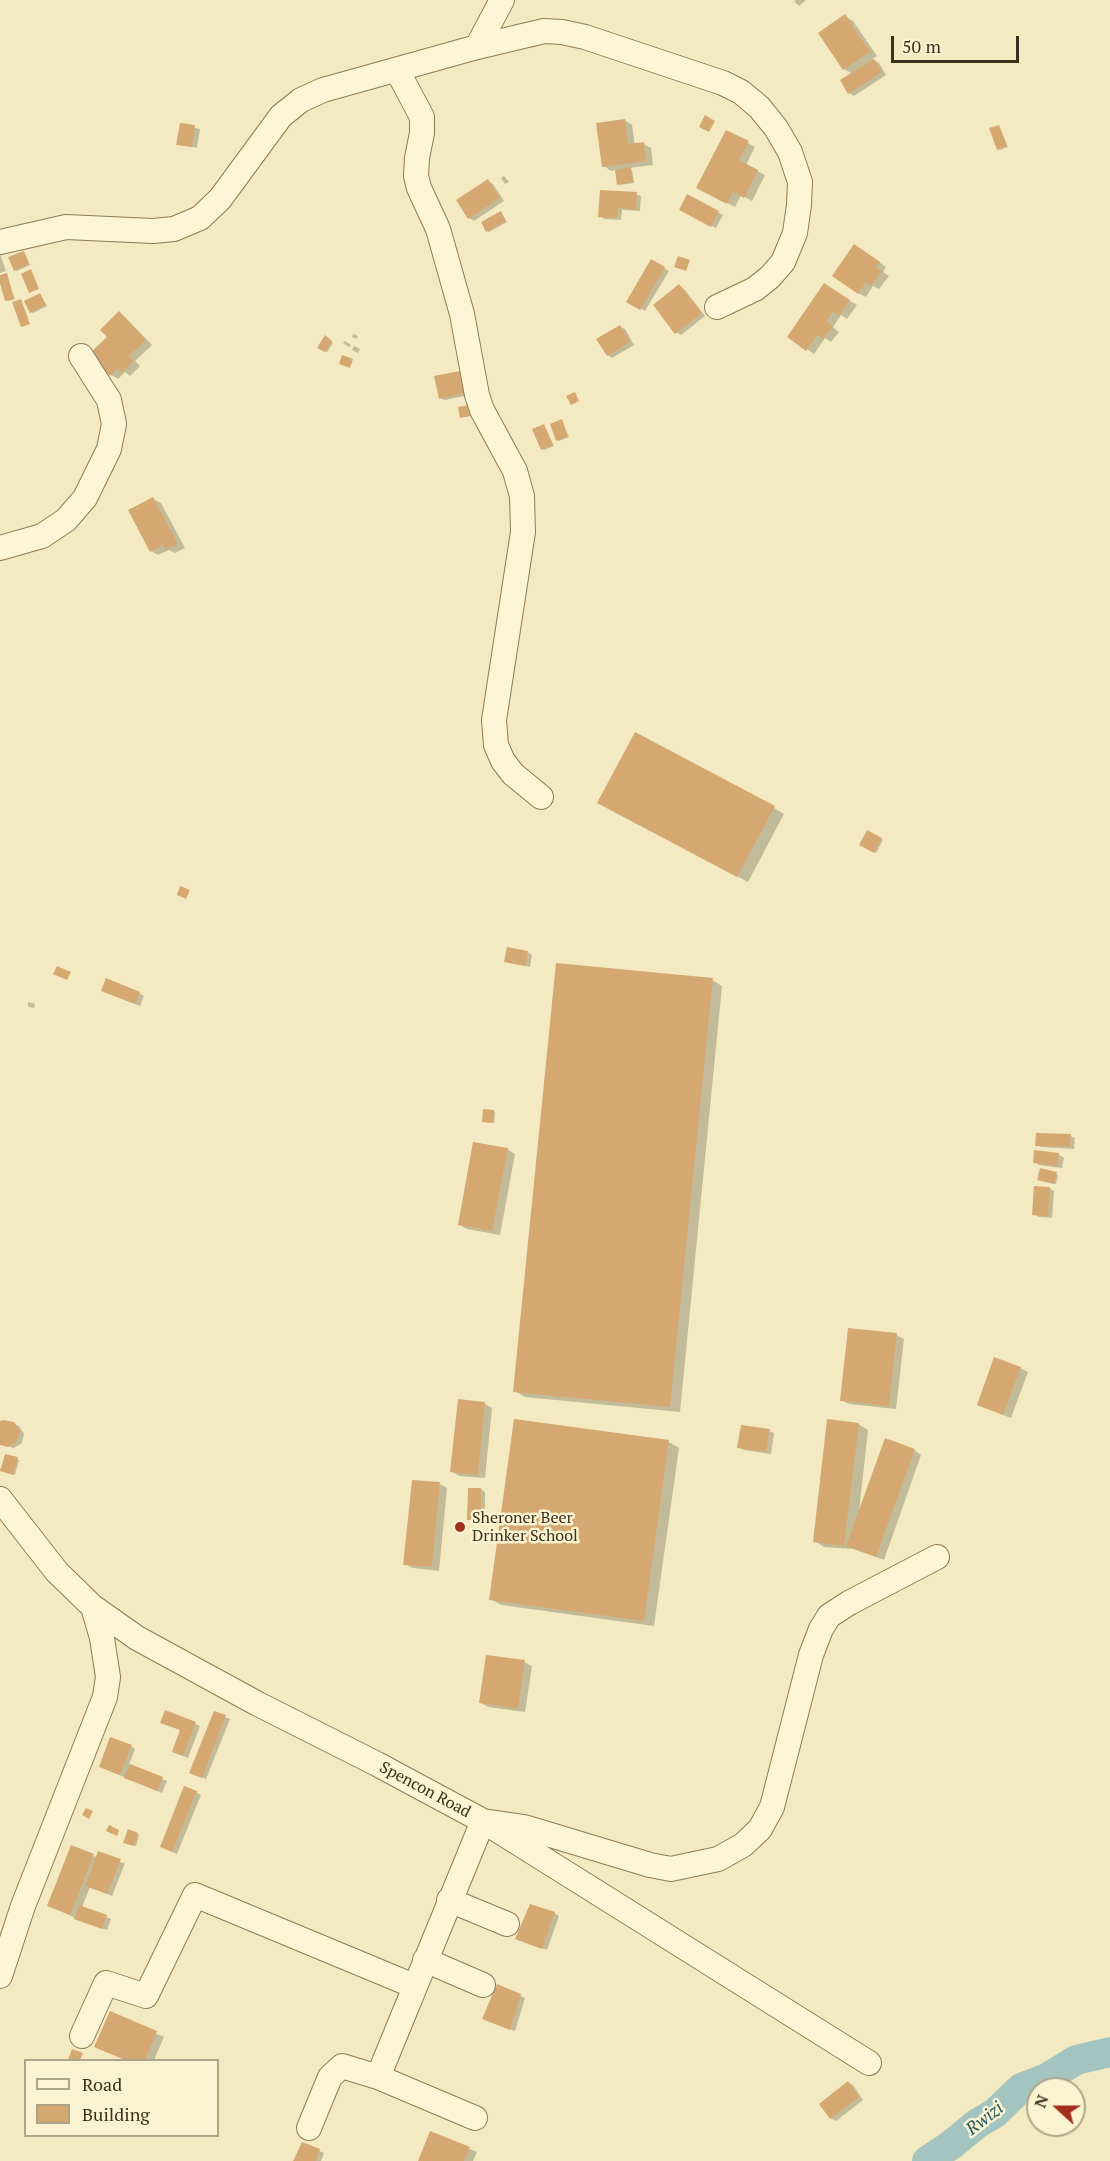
<!DOCTYPE html>
<style>
body{margin:0}
#map{position:relative;width:1110px;height:2161px;overflow:hidden;background:#f3eac1;font-family:"PT Serif",serif}
canvas{display:block}
.legend{position:absolute;left:24px;top:2059px;width:195px;height:78px;box-sizing:border-box;background:#f9f3d1;border:2px solid #ada589;margin:0;padding:8px 10px;list-style:none;font-size:18px;color:#3c301c}
.legend li{display:flex;align-items:center;gap:12px;height:30px}
.legend b{width:30px;border:2px solid #ada589}
.north{position:absolute;left:1026px;top:2077px;width:60px;height:60px;box-sizing:border-box;background:#f9f3d1;border:2px solid #ada589;border-radius:50%;rotate:291deg;font-size:16px;font-weight:700;line-height:24px;text-align:center;color:#3c301c}
.north::after{content:'';display:block;margin:auto;width:21px;height:27px;background:#a42f1f;clip-path:polygon(50% 0,100% 100%,50% 72%,0 100%)}
.scale{position:absolute;left:891px;top:36px;width:128px;height:27px;box-sizing:border-box;border:3px solid #3c301c;border-top:0;padding-left:8px;font-size:18px;line-height:21px;white-space:nowrap;color:#3c301c;-webkit-text-stroke:4px #f9f3d1;paint-order:stroke}
</style>
<div id="map">
<canvas width="1110" height="2161"></canvas>
<ul class="legend">
<li><b style="height:8px;background:#fcf5d5"></b>Road</li>
<li><b style="height:16px;background:#d5a872"></b>Building</li>
</ul>
<div class="north">N</div>
<div class="scale">50 m</div>
</div>
<script>
const g = document.querySelector('canvas').getContext('2d');
g.lineJoin = 'round';
function paint(path, color) {
  g.fillStyle = color;
  g.fill(path, 'evenodd');
}
function toPath(rows) {
  const path = new Path2D();
  for (const r of rows) {
    path.moveTo(r[0], r[1]);
    for (let i = 2; i < r.length; i += 2) path.lineTo(r[i], r[i + 1]);
  }
  return path;
}
function stroke(path, color, width, dash) {
  g.strokeStyle = color;
  g.lineWidth = width;
  g.lineCap = dash ? 'butt' : 'round';
  g.setLineDash(dash || []);
  g.stroke(path);
}
function drawText(font, color, halo, rows, align = 'center') {
  g.font = font + ' "PT Serif",serif';
  g.lineWidth = 5;
  g.setLineDash([]);
  g.textBaseline = 'middle';
  g.strokeStyle = halo;
  g.fillStyle = color;
  for (const [text, x, y, turn = 0] of rows) {
    g.save();
    g.translate(x, y);
    g.rotate((+turn || 0) * Math.PI / 180);
    g.textAlign = isNaN(turn) ? turn : align;
    if (halo) g.strokeText(text, 0, 0);
    g.fillText(text, 0, 0);
    g.restore();
  }
}
paint(toPath([
 [796,0,806,0,799,6,794,1],
 [845,16,853,21,877,56,872,59,879,63,886,75,854,96,849,93,853,74,844,69],
 [625,120,632,125,635,145,643,144,651,148,653,165,629,168,632,170,634,183,620,185,616,170,611,171,604,166],
 [181,125,200,129,197,148,178,144],
 [999,126,1008,147,1000,150,998,149],
 [748,143,755,147,746,165,765,175,752,201,741,195,735,207,706,192],
 [504,176,509,182,505,184,501,178],
 [488,181,493,184,504,201,474,221,469,218],
 [636,194,641,196,640,211,622,210,621,220,604,219,600,216],
 [688,196,723,215,716,228,681,210],
 [501,213,507,222,489,232,487,231],
 [862,250,886,267,883,272,889,276,879,289,873,286,866,297,858,293],
 [24,252,30,265,17,271,15,270],
 [0,254,6,271,0,273],
 [652,261,669,271,645,311,628,301],
 [6,275,15,299,8,301,0,278],
 [824,285,857,305,847,319,841,315,833,327,839,332,831,342,825,338,814,354,807,349],
 [679,286,684,289,705,316,681,335,676,332],
 [40,295,47,306,33,313,31,312],
 [119,313,126,318,152,345,135,361,140,366,130,376,125,372,118,379,111,375,109,337],
 [620,327,625,329,634,345,612,358,608,355],
 [353,334,358,336,357,339,352,337],
 [325,337,333,343,327,352,319,347],
 [345,341,351,345,349,347,343,343],
 [354,346,360,349,358,353,352,350],
 [459,372,464,375,468,395,445,400,440,398],
 [562,421,569,437,559,441,557,440],
 [544,426,554,446,544,450,542,449],
 [153,499,161,503,185,548,175,553,169,550,158,555,151,551],
 [609,808,774,808,784,814,748,882],
 [868,832,883,840,876,853,861,844],
 [527,952,532,955,530,967,506,961],
 [712,980,722,986,680,1412,525,1397,515,1391],
 [107,993,139,993,144,996,140,1006],
 [28,1002,35,1004,34,1008,28,1007],
 [494,1111,495,1113,494,1123,483,1122],
 [1070,1136,1075,1138,1074,1149,1041,1147,1037,1145],
 [507,1149,515,1154,500,1235,467,1229,460,1225],
 [1036,1152,1059,1155,1064,1158,1062,1168,1039,1165,1035,1162],
 [1041,1170,1058,1175,1056,1184,1041,1180],
 [1049,1188,1054,1191,1052,1218,1039,1217,1034,1214],
 [896,1335,904,1339,896,1409,849,1404,842,1400],
 [1020,1368,1028,1372,1011,1418,978,1405],
 [459,1401,485,1404,492,1408,485,1478,459,1476,451,1471],
 [13,1423,19,1426,24,1434,22,1443,14,1448,0,1444,0,1424],
 [858,1424,868,1430,859,1512,914,1450,921,1455,884,1560,854,1549,824,1547,814,1541],
 [769,1431,774,1433,771,1454,744,1450,739,1447],
 [669,1442,679,1448,654,1626,501,1605,491,1599],
 [17,1459,19,1460,15,1475,4,1472],
 [440,1484,447,1488,439,1571,413,1568,405,1564],
 [481,1489,485,1492,485,1522,473,1522,469,1519],
 [524,1662,532,1666,525,1712,488,1707,481,1703],
 [166,1712,200,1726,188,1758,178,1754,181,1730],
 [215,1713,230,1719,206,1779,196,1775],
 [131,1746,135,1749,129,1765,167,1781,162,1793,105,1769],
 [196,1792,201,1795,177,1854,166,1849],
 [129,1831,139,1835,136,1846,127,1843],
 [93,1856,125,1863,112,1896,90,1887,82,1907,111,1919,107,1930,81,1921,49,1905],
 [554,1913,559,1916,547,1950,522,1941],
 [498,1986,525,1998,515,2031,488,2021],
 [111,2013,164,2037,154,2060,126,2060,104,2051],
 [849,2083,853,2085,863,2100,836,2121,831,2118,821,2105],
 [431,2133,477,2152,473,2161,420,2161],
 [303,2144,324,2153,321,2161,297,2161]
]), '#0003');
stroke(toPath([
 [927,2161,951,2145,978,2123,995,2113,1021,2088,1047,2078,1076,2060,1110,2052]
]), '#a4c5bf', 30);
paint(toPath([
 [845,14,870,52,843,70,818,33],
 [874,59,882,72,848,94,840,80],
 [705,115,715,121,709,132,699,127],
 [625,119,628,144,644,142,646,161,602,167,596,123],
 [180,123,195,125,192,147,176,145],
 [999,125,1007,146,997,150,989,128],
 [726,130,749,141,739,160,758,170,744,198,733,192,727,204,696,188],
 [631,167,633,182,617,185,615,170],
 [488,179,500,198,468,219,456,200],
 [600,190,637,192,636,210,618,208,617,218,598,217],
 [687,194,719,211,711,227,679,210],
 [501,211,506,221,486,232,481,222],
 [854,244,880,262,876,267,882,271,871,286,866,282,858,294,832,276],
 [24,251,29,264,14,271,8,257],
 [678,256,690,260,686,271,674,267],
 [651,259,665,267,640,310,626,302],
 [31,269,39,289,29,293,21,274],
 [7,273,14,299,5,301,0,283,0,275],
 [824,283,850,300,839,316,833,311,826,321,833,326,823,339,817,335,806,351,787,337],
 [679,284,702,313,675,334,653,305],
 [40,293,46,305,30,313,24,301],
 [21,299,30,324,21,327,12,302],
 [119,311,146,340,129,356,133,361,122,373,118,368,110,376,89,354,107,337,100,330],
 [620,325,630,342,607,356,596,339],
 [325,335,332,341,325,352,317,348],
 [342,355,353,359,350,368,339,364],
 [460,371,464,393,439,399,434,376],
 [575,392,579,401,571,405,566,396],
 [469,405,471,416,460,418,458,407],
 [562,419,568,437,556,441,550,424],
 [544,424,553,445,541,450,532,429],
 [153,497,178,544,166,550,163,545,150,552,128,510],
 [635,732,775,806,737,877,597,803],
 [867,830,882,838,874,853,859,845],
 [180,886,190,890,186,899,177,895],
 [507,947,528,951,525,966,504,962],
 [556,963,713,978,670,1407,513,1392],
 [57,966,71,972,67,980,53,974],
 [106,978,140,992,135,1004,101,991],
 [483,1109,494,1110,493,1123,482,1122],
 [1036,1133,1071,1134,1070,1147,1035,1146],
 [473,1142,508,1148,492,1231,458,1225],
 [1034,1150,1059,1153,1058,1166,1033,1163],
 [1040,1168,1057,1172,1054,1184,1037,1180],
 [1034,1186,1050,1187,1048,1216,1032,1215],
 [848,1328,897,1333,889,1406,840,1401],
 [994,1357,1021,1367,1003,1415,977,1405],
 [458,1399,485,1402,478,1475,450,1472],
 [514,1419,669,1440,644,1621,489,1600],
 [827,1419,859,1423,844,1546,813,1542],
 [4,1420,14,1422,20,1431,17,1441,8,1447,0,1445,0,1421],
 [741,1425,770,1429,766,1452,737,1448],
 [885,1438,915,1449,876,1557,846,1546],
 [5,1454,18,1457,13,1475,0,1471],
 [412,1480,440,1482,432,1567,403,1565],
 [468,1488,481,1488,481,1520,467,1520],
 [486,1655,525,1660,518,1709,479,1703],
 [165,1710,196,1722,183,1756,172,1752,180,1730,160,1723],
 [214,1711,226,1715,202,1778,189,1773],
 [110,1737,132,1745,120,1775,99,1767],
 [130,1764,163,1777,157,1791,124,1778],
 [184,1786,197,1791,172,1852,160,1847],
 [86,1808,93,1811,89,1819,82,1815],
 [109,1825,119,1830,117,1836,106,1831],
 [128,1829,138,1833,134,1846,123,1843],
 [71,1845,94,1854,70,1915,47,1906],
 [98,1851,121,1859,107,1894,85,1886],
 [530,1904,555,1912,542,1949,515,1939],
 [79,1905,107,1915,102,1929,74,1919],
 [497,1984,521,1994,510,2030,482,2019],
 [110,2011,157,2031,145,2060,125,2060,94,2047],
 [72,2049,83,2053,80,2060,68,2060],
 [848,2081,859,2097,830,2119,819,2104],
 [430,2131,470,2147,464,2161,418,2161],
 [302,2142,320,2149,316,2161,293,2161]
]), '#d5a872');
const minor = toPath([
 [477,47,502,0],
 [397,70,422,117,422,133,417,158,416,176,419,188,438,229,462,314,477,395,482,410,515,471,522,496,523,532,494,720,496,745,503,761,513,774,541,797],
 [0,242,66,227,153,231,174,229,200,218,220,199,281,116,301,100,323,90,477,47,544,31,562,32,585,37,723,83,741,92,759,107,776,128,790,152,800,182,799,205,795,233,783,262,770,277,755,289,717,307],
 [0,548,42,536,66,520,85,498,109,449,114,424,109,400,81,356],
 [0,1499,57,1572,93,1607,137,1638,258,1704,377,1764,483,1821,869,2063],
 [449,1900,507,1924],
 [425,1960,483,1985],
 [0,1976,23,1906,105,1697,108,1677,102,1638,93,1607],
 [82,2036,106,1983,146,1996,195,1895,414,1986],
 [475,2118,378,2077,483,1821,524,1827,650,1865,671,1869,718,1859,743,1845,760,1829,772,1807,811,1655,821,1629,829,1616,849,1603,937,1557],
 [309,2128,330,2077,342,2066,378,2077]
]);
stroke(minor, '#8e7b56', 26);
stroke(minor, '#fcf5d5', 24);
for (const [x, y, r, color] of [
 [460,1527,6,"#a42f1f"]
]) {
  const dot = new Path2D();
  dot.arc(x, y, r, 0, 2 * Math.PI);
  g.fillStyle = color;
  g.fill(dot);
  stroke(dot, '#f9f3d1', 2);
}
drawText('16px', '#3c301c', '#f9f3d1', [
 ["Sheroner Beer",472,1518],
 ["Drinker School",472,1536]
], 'left');
drawText('16px', '#3c301c', '#f9f3d1', [
 ["Spencon Road",425,1790,28]
]);
drawText('italic 18px', '#2a5b5e', '#f9f3d1', [
 ["Rwizi",985,2119,-38]
]);
</script>
